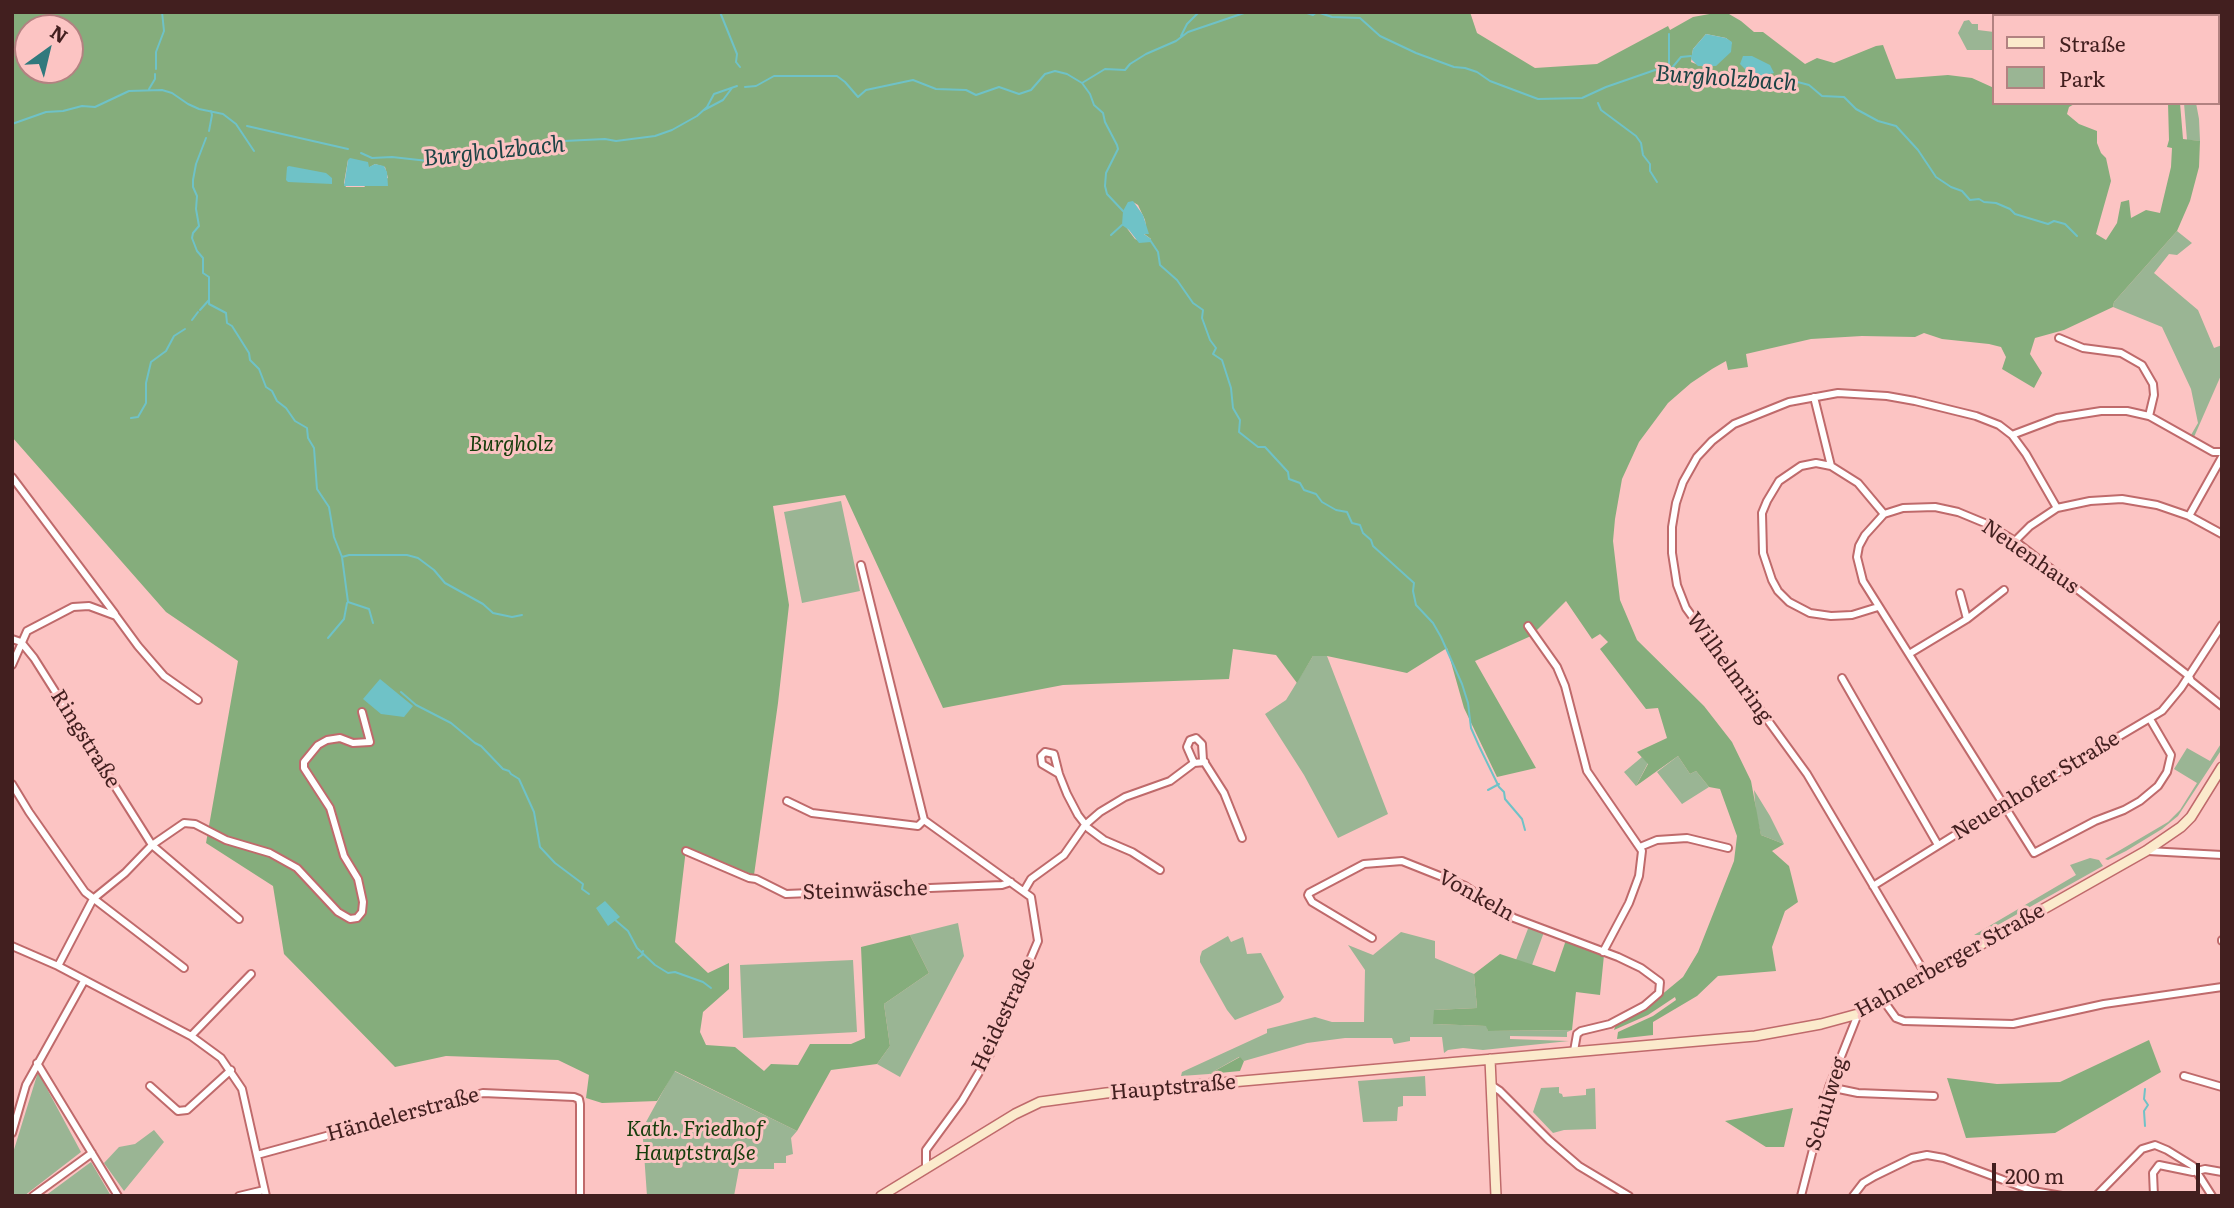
<!DOCTYPE html>
<meta charset="utf-8">
<style>
body{margin:0}
#map{position:relative;width:2234px;height:1208px;overflow:hidden;background:#fcc4c3;font-family:Literata,serif}
canvas{display:block}
.frame{position:absolute;inset:0;border:14px solid #421f1f;pointer-events:none}
.legend{position:absolute;left:1992px;top:14px;width:228px;height:91px;box-sizing:border-box;background:#fcc4c3;border:2px solid #b28281;margin:0;padding:9px 12px;list-style:none;font-size:21px;color:#421f1f}
.legend li{display:flex;align-items:center;gap:14px;height:35px}
.legend b{width:35px;border:2px solid #b28281}
.north{position:absolute;left:14px;top:14px;width:70px;height:70px;box-sizing:border-box;background:#fcc4c3;border:2px solid #b28281;border-radius:50%;rotate:34deg;font-size:19px;font-weight:700;line-height:28px;text-align:center;color:#421f1f}
.north::after{content:'';display:block;margin:auto;width:24px;height:32px;background:#30797d;clip-path:polygon(50% 0,100% 100%,50% 72%,0 100%)}
.scale{position:absolute;left:1992px;top:1163px;width:208px;height:32px;box-sizing:border-box;border:4px solid #421f1f;border-top:0;padding-left:9px;font-size:21px;line-height:24px;white-space:nowrap;color:#421f1f;-webkit-text-stroke:5px #fcc4c3;paint-order:stroke}
</style>
<div id="map">
<canvas width="2234" height="1208"></canvas>
<div class="frame"></div>
<ul class="legend">
<li><b style="height:9px;background:#fbeacc"></b>Straße</li>
<li><b style="height:19px;background:#9ab594"></b>Park</li>
</ul>
<div class="north">N</div>
<div class="scale">200 m</div>
</div>
<script>
const g = document.querySelector('canvas').getContext('2d');
g.lineJoin = 'round';
function paint(path, color) {
  g.fillStyle = color;
  g.fill(path, 'evenodd');
}
function toPath(rows) {
  const path = new Path2D();
  for (const r of rows) {
    path.moveTo(r[0], r[1]);
    for (let i = 2; i < r.length; i += 2) path.lineTo(r[i], r[i + 1]);
  }
  return path;
}
function stroke(path, color, width, dash) {
  g.strokeStyle = color;
  g.lineWidth = width;
  g.lineCap = dash ? 'butt' : 'round';
  g.setLineDash(dash || []);
  g.stroke(path);
}
function drawText(font, color, halo, rows, align = 'center') {
  g.font = font + ' Literata,serif';
  g.lineWidth = 6;
  g.setLineDash([]);
  g.textBaseline = 'middle';
  g.strokeStyle = halo;
  g.fillStyle = color;
  for (const [text, x, y, turn = 0] of rows) {
    g.save();
    g.translate(x, y);
    g.rotate((+turn || 0) * Math.PI / 180);
    g.textAlign = isNaN(turn) ? turn : align;
    if (halo) g.strokeText(text, 0, 0);
    g.fillText(text, 0, 0);
    g.restore();
  }
}
paint(toPath([
 [1969,20,1972,24,1978,24,1978,30,1994,32,1992,50,1967,50,1958,33,1964,21],
 [2184,103,2196,103,2199,119,2200,141,2187,140],
 [2177,231,2192,243,2177,255,2169,254,2154,273,2198,310,2214,348,2222,345,2222,373,2194,437,2191,435,2198,423,2191,389,2162,327,2113,307,2114,302],
 [841,501,860,591,802,603,784,512],
 [1313,656,1327,656,1388,814,1338,838,1304,775,1265,714,1286,700],
 [2222,742,2222,749,2178,816,2162,829,2126,851,2108,860,2105,859,2168,822,2180,810,2197,783,2174,769,2187,748,2210,761],
 [1678,756,1690,774,1696,771,1709,787,1682,804,1657,772],
 [1642,757,1648,763,1636,786,1624,772],
 [1754,790,1770,816,1784,844,1761,835,1756,813],
 [2090,858,2099,860,2103,866,1980,935,1974,935,2076,875,2070,865],
 [958,923,964,956,900,1077,877,1064,890,1046,884,1004,929,973,910,935],
 [1529,926,1544,932,1532,965,1516,960],
 [1401,932,1435,941,1435,958,1474,974,1477,1008,1434,1010,1434,1024,1487,1026,1488,1031,1572,1030,1567,1032,1567,1037,1510,1036,1510,1039,1569,1041,1483,1050,1463,1048,1448,1050,1444,1053,1442,1037,1410,1037,1410,1041,1394,1044,1392,1038,1345,1038,1307,1043,1244,1061,1239,1057,1209,1074,1181,1076,1182,1072,1267,1033,1267,1029,1315,1017,1332,1022,1364,1022,1365,970,1348,945,1373,955],
 [1228,936,1231,942,1243,937,1247,954,1261,953,1284,997,1280,1002,1235,1020,1227,1010,1200,962,1200,957,1202,951],
 [853,960,857,1032,743,1038,740,965],
 [674,1071,797,1131,791,1138,793,1154,786,1156,786,1163,774,1163,774,1169,739,1169,734,1196,647,1196,643,1139,646,1122],
 [38,1072,81,1152,24,1196,12,1196,12,1156],
 [1425,1076,1426,1096,1403,1096,1403,1106,1398,1107,1397,1121,1363,1122,1358,1081],
 [1559,1087,1559,1093,1562,1094,1563,1097,1586,1095,1586,1089,1595,1088,1596,1129,1564,1130,1553,1133,1533,1112,1541,1088],
 [154,1130,164,1142,124,1191,104,1163,119,1147,135,1144],
 [91,1162,111,1196,45,1196]
]), '#9ab594');
paint(toPath([
 [12,12,1470,12,1477,33,1535,68,1597,64,1668,26,1670,30,1693,17,1715,13,1729,14,1741,21,1754,32,1763,32,1805,64,1817,58,1834,63,1876,46,1883,45,1896,79,1948,75,1972,78,1994,88,1994,103,2076,103,2069,107,2067,114,2079,124,2097,131,2097,143,2101,153,2106,158,2111,181,2096,234,2106,240,2117,223,2121,202,2129,200,2131,218,2146,210,2160,213,2171,167,2172,148,2167,147,2169,140,2168,103,2180,103,2183,139,2200,141,2199,167,2190,201,2177,231,2114,302,2113,307,2064,330,2035,338,2030,354,2042,373,2034,388,2002,369,2006,357,2001,347,1989,344,1942,339,1924,333,1915,337,1862,336,1811,339,1746,354,1748,367,1728,370,1726,361,1712,369,1691,383,1668,403,1639,442,1622,479,1615,519,1613,541,1620,600,1637,640,1704,706,1732,742,1751,781,1761,835,1784,844,1772,851,1789,866,1798,902,1785,911,1772,947,1776,971,1718,976,1697,996,1653,1022,1653,1035,1617,1039,1618,1032,1653,1016,1676,1000,1675,997,1648,1015,1614,1030,1616,1024,1654,1001,1683,977,1698,952,1734,861,1737,836,1720,789,1709,787,1696,771,1690,774,1678,756,1636,786,1648,764,1637,752,1667,738,1658,708,1646,709,1600,649,1608,642,1600,634,1592,639,1566,601,1531,636,1475,661,1536,768,1497,777,1464,708,1447,648,1407,673,1327,656,1313,656,1297,683,1276,655,1233,649,1229,679,1063,685,943,708,845,495,773,506,789,605,778,703,754,875,686,849,675,942,708,973,729,963,729,989,703,1012,700,1032,706,1045,735,1047,764,1071,771,1064,798,1065,810,1044,851,1044,865,1038,861,947,910,935,929,973,884,1004,890,1046,877,1064,831,1070,797,1131,675,1071,657,1101,602,1103,586,1098,589,1075,558,1060,446,1056,395,1067,284,954,273,886,206,843,238,661,166,612,12,437],
 [28,28,70,28,70,70,28,70],
 [1706,34,1726,38,1732,43,1704,67,1691,62,1693,49],
 [348,160,365,187,346,187,344,183],
 [375,164,385,167,388,178,367,185,370,167],
 [1133,202,1138,205,1145,220,1146,227,1143,233,1151,239,1142,242,1135,239,1126,227,1128,203],
 [2106,12,2222,12,2222,25,2218,28,2218,16,2108,16],
 [1566,940,1604,955,1600,995,1576,992,1572,1030,1488,1031,1486,1026,1433,1024,1434,1010,1477,1008,1474,974,1500,954,1555,972],
 [2149,1040,2161,1072,2055,1133,1966,1138,1947,1078,1997,1084,2060,1082],
 [1240,1057,1244,1061,1240,1071,1209,1074],
 [1793,1108,1784,1147,1766,1147,1725,1121]
]), '#85ad7c');
paint(toPath([
 [1706,34,1726,38,1732,42,1731,52,1716,66,1698,66,1691,59,1693,49],
 [1743,56,1752,56,1770,65,1774,73,1760,76,1751,75,1740,64],
 [350,158,368,162,369,167,375,164,384,166,387,172,388,186,344,186,348,160],
 [289,166,326,173,332,178,332,184,288,182,286,180,287,167],
 [1133,201,1143,215,1149,234,1144,234,1151,239,1151,242,1139,243,1129,230,1122,225,1123,211,1128,202],
 [380,679,413,706,404,717,381,714,363,699],
 [605,901,620,917,608,926,596,908]
]), '#6fc2c7');
stroke(toPath([
 [720,12,737,54,736,62,740,67],
 [1304,12,1313,15,1317,12,1332,17,1360,18,1380,36,1416,53,1454,67,1465,68,1477,72,1490,81,1538,99,1582,98,1606,87,1655,70,1684,76,1715,75,1727,80,1758,81,1794,81,1809,85,1822,96,1844,97,1856,109,1878,121,1896,126,1918,150,1936,177,1951,187,1962,191,1970,200,1979,199,1984,202,1996,203,2010,209,2015,214,2048,224,2054,221,2065,224,2077,236],
 [1181,36,1187,24,1199,12],
 [156,69,156,52,164,31,162,12],
 [1671,69,1681,57,1691,56],
 [1669,70,1669,34],
 [1082,83,1090,94,1094,105,1103,113,1105,122,1117,145,1118,149,1106,173,1105,186,1107,194,1123,211],
 [745,87,756,86,774,76,837,76,845,82,858,97,866,90,913,80,936,89,966,90,976,95,999,87,1019,94,1031,90,1045,74,1055,71,1067,74,1082,83,1105,69,1125,70,1130,64,1146,54,1176,41,1188,32,1247,12],
 [149,89,155,79,155,74],
 [1598,103,1601,110,1636,136,1641,143,1643,155,1650,164,1650,171,1657,182],
 [704,110,723,100,732,88],
 [12,124,46,112,63,111,82,106,95,107,129,91,162,90,172,93,188,104,199,109,223,114,236,124,254,151],
 [247,126,348,149],
 [209,131,212,115,211,111],
 [206,138,196,164,193,180,193,187,197,196,196,209,199,226,193,233,192,238,197,251,203,258,203,273,209,277,209,304,226,313,227,323,232,326,249,353,250,360,259,369,266,387,272,391,277,401,286,408,295,421,307,428,308,438,314,448,317,489,329,507,334,537,342,557,348,602,369,609,373,623],
 [361,153,372,158,392,157,437,162,482,153,499,154,542,143,550,146,564,141,605,139,616,141,655,136,672,130,697,116,707,107,714,94,737,86],
 [1111,235,1122,225],
 [1150,240,1158,252,1160,265,1177,280,1193,303,1203,310,1202,318,1210,340,1216,348,1213,354,1222,360,1231,388,1233,408,1240,420,1239,432,1258,447,1265,447,1288,472,1289,479,1300,483,1304,490,1316,494,1322,502,1336,510,1347,512,1352,523,1360,525,1363,533,1371,540,1373,546,1414,583,1413,591,1416,605,1433,623,1441,637,1462,684,1468,703,1471,728,1479,746,1499,787,1504,792,1505,799,1522,819,1525,830],
 [200,310,209,300],
 [192,320,198,312],
 [131,418,138,417,146,403,146,383,151,362,166,351,174,336,185,329],
 [342,557,349,555,407,555,418,558,434,570,445,583,483,604,493,613,512,617,522,615],
 [328,638,344,619,347,603],
 [401,692,416,705,451,723,475,743,481,746,503,769,509,771,511,774,519,779,534,812,540,847,555,863,583,884,582,889,589,894],
 [1488,790,1499,784],
 [614,919,628,931,637,948,655,965,668,973,675,972,703,982,711,988],
 [638,958,642,955,643,951],
 [2145,1089,2144,1099,2148,1105,2144,1111,2145,1126]
]), '#6fc2c7', 2);
const minor = toPath([
 [2059,338,2083,348,2121,353,2142,365,2153,384,2154,395,2149,416],
 [1814,397,1831,466],
 [2012,435,2057,418,2101,411,2127,411,2149,416,2213,452,2222,452],
 [12,477,115,614],
 [2189,516,2222,457],
 [2015,541,2030,526,2057,508,2090,501,2122,499,2157,505,2189,516,2222,534],
 [861,565,924,820,1031,897,1038,941,990,1054,962,1101,926,1150,926,1167],
 [1960,593,1967,619,2004,590],
 [1878,607,1852,615,1831,616,1810,613,1789,602,1778,591,1772,580,1763,553,1762,513,1767,501,1779,481,1801,466,1816,463,1831,466,1858,483,1884,514],
 [1528,626,1557,667,1565,686,1587,771,1642,851,1639,876,1629,903,1603,952],
 [12,639,21,642,34,658,152,845,239,919],
 [1909,654,1967,619],
 [12,665,27,631,73,607,89,606,116,616,138,646,164,676,198,700],
 [1842,678,1938,845],
 [2150,719,2171,755,2167,772,2158,786,2140,801,2124,810,2095,821,2034,853,1863,581,1857,557,1859,546,1865,535,1884,514,1903,508,1935,507,1958,512,1987,524,2015,541,2189,676,2191,681,2222,706],
 [1194,763,1187,747,1190,740,1196,738,1202,744,1203,760,1224,793,1242,838],
 [1059,774,1042,764,1041,756,1045,752,1054,754,1059,774,1067,794,1078,815,1088,828,1104,840,1132,852,1160,870],
 [12,784,29,812,85,892,184,968],
 [787,801,812,813,918,826,924,820],
 [1640,847,1657,840,1687,838,1728,848],
 [686,851,749,878,756,879,786,894,1002,885,1011,882],
 [2148,851,2222,855],
 [1873,886,2003,805,2162,711,2181,688,2222,625],
 [1024,891,1031,879,1064,855,1085,825,1100,812,1125,797,1170,781,1194,763,1205,762],
 [1372,938,1312,902,1308,895,1309,893,1364,864,1402,861,1465,886,1514,918,1618,957,1641,968,1660,982,1659,993,1644,1006,1610,1024,1581,1031,1577,1034,1574,1051],
 [2222,941,2222,940],
 [12,946,58,966,191,1036,221,1058,242,1089,266,1196],
 [58,966,93,899,125,873,152,845,184,823,195,824,226,840,270,853,297,868,338,912,350,919,357,918,362,912,363,902,358,879,344,856,330,808,304,768,304,762,318,745,327,740,340,738,353,743,370,742,362,712],
 [1926,975,1807,774,1686,608,1677,585,1672,553,1672,527,1676,503,1683,482,1697,457,1712,441,1734,424,1789,402,1838,393,1887,396,1915,401,1976,416,1999,425,2012,435,2026,454,2057,508],
 [1883,1000,1896,1018,1904,1021,2013,1024,2104,1004,2222,987],
 [191,1036,251,974],
 [37,1063,118,1196],
 [2184,1076,2222,1087],
 [1491,1085,1500,1091,1549,1140,1579,1166,1629,1196],
 [150,1086,178,1111,187,1110,231,1070],
 [1829,1087,1858,1093,1934,1096],
 [12,1133,26,1085,84,981],
 [257,1155,483,1093,574,1097,579,1099,580,1104,580,1196],
 [33,1196,92,1153],
 [239,1196,264,1190],
 [1801,1196,1829,1087,1858,1014],
 [1853,1196,1863,1183,1875,1176,1912,1158,1927,1155,1944,1158,2033,1191,2062,1196],
 [2096,1196,2142,1149,2155,1145,2167,1150,2193,1166,2212,1196],
 [2154,1196,2153,1173,2159,1165,2193,1172,2205,1169,2222,1172]
]);
const secondary = toPath([
 [1490,1059,1496,1196],
 [881,1196,1015,1114,1040,1102,1106,1093,1755,1036,1821,1024,1858,1014,2146,851,2181,827,2191,817,2222,767]
]);
stroke(minor, '#bf6a6b', 10);
stroke(secondary, '#bf6a6b', 12);
stroke(minor, '#fff', 6);
stroke(secondary, '#fbeacc', 9);
drawText('italic 21px', '#153d0b', '#fcc4c3', [
 ["Burgholz",511,445],
 ["Kath. Friedhof",695,1130],
 ["Hauptstraße",695,1154]
]);
drawText('21px', '#421f1f', '#fcc4c3', [
 ["Neuenhaus",2030,557,35],
 ["Wilhelmring",1729,668,54],
 ["Ringstraße",85,739,58],
 ["Neuenhofer Straße",2036,786,-31],
 ["Steinwäsche",865,891,-2],
 ["Vonkeln",1476,896,29],
 ["Hahnerberger Straße",1950,961,-29],
 ["Heidestraße",1004,1015,-65],
 ["Hauptstraße",1173,1088,-5],
 ["Schulweg",1827,1104,-73],
 ["Händelerstraße",403,1115,-15]
]);
drawText('italic 23px', '#1c4446', '#fcc4c3', [
 ["Burgholzbach",1726,79,4],
 ["Burgholzbach",494,152,-6]
]);
</script>
